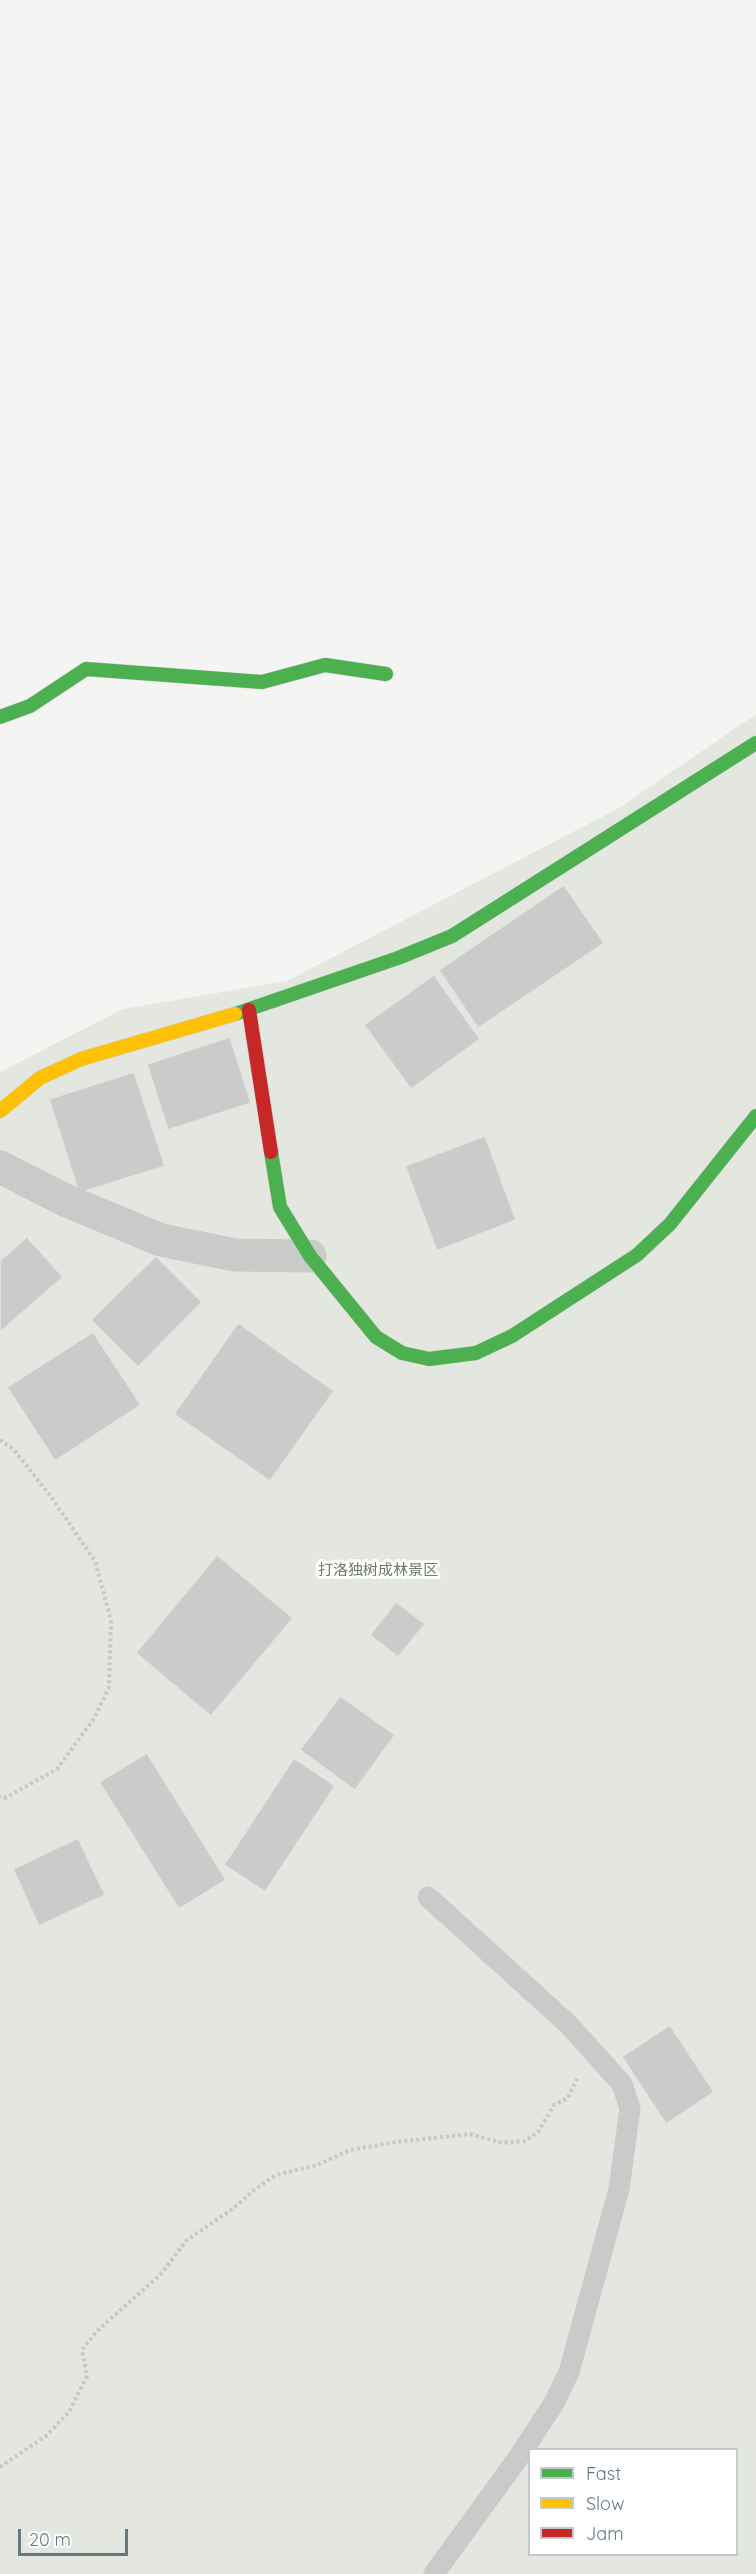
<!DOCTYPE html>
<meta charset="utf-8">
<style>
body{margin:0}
#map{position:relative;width:756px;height:2574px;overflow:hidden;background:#f4f4f3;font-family:Quicksand,sans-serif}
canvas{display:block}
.legend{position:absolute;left:528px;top:2448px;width:210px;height:108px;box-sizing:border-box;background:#fff;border:2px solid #c1cacd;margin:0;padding:8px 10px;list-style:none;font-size:18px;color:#647a83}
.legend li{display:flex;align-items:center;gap:12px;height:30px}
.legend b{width:30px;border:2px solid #c1cacd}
.scale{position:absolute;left:18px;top:2529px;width:110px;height:27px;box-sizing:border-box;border:3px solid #647a83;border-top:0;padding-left:8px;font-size:18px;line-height:21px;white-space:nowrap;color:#647a83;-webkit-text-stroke:4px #fff;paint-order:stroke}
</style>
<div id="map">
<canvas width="756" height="2574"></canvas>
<ul class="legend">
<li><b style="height:8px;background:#4caf50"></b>Fast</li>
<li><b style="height:8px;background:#ffc107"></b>Slow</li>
<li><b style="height:8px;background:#c62828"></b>Jam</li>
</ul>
<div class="scale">20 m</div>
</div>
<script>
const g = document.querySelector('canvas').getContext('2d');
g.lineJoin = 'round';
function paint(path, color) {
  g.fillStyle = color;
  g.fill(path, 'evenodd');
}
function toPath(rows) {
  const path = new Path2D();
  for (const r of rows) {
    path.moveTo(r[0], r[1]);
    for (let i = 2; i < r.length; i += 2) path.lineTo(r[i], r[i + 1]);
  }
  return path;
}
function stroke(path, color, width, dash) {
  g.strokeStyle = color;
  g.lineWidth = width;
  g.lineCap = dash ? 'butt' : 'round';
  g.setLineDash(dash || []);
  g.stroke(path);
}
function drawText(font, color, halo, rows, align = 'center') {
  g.font = font + ' Quicksand,"Noto Sans SC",sans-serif';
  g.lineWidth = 6;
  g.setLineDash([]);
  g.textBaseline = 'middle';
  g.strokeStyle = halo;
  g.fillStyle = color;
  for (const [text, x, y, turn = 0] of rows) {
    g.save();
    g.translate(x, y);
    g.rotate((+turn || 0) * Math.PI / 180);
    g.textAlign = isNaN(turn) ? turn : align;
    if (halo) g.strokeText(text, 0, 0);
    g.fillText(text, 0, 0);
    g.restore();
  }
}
paint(toPath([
 [756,714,756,2574,0,2574,0,1072,123,1009,287,981,619,808],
 [530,2450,736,2450,736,2554,530,2554]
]), '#e4e6e0');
const building = toPath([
 [564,885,604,943,478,1028,439,970,564,885],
 [434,975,480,1039,411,1089,364,1025,434,975],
 [230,1037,251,1103,168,1130,147,1064,230,1037],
 [134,1072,165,1166,79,1193,49,1099,134,1072],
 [485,1136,516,1220,437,1251,405,1166,485,1136],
 [27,1237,63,1277,0,1332,0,1261,27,1237],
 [156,1256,202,1302,138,1367,91,1320,156,1256],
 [238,1323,334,1391,270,1481,174,1414,238,1323],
 [93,1332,141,1405,55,1461,7,1387,93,1332],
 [217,1555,293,1618,211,1716,136,1653,217,1555],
 [396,1602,425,1624,398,1657,370,1635,396,1602],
 [340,1696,395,1735,355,1790,300,1750,340,1696],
 [147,1753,226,1880,179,1909,99,1782,147,1753],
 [294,1758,335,1786,265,1892,224,1865,294,1758],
 [78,1838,105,1895,39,1926,13,1869,78,1838],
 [670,2025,714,2092,666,2124,622,2057,670,2025]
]);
paint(building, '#cacccc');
stroke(building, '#e4e4e2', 1.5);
const fast = toPath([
 [0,717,30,706,86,669,262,682,325,665,386,674],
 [235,1014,398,958,452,936,756,743],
 [271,1152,280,1207,310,1256,376,1337,402,1353,429,1359,476,1353,512,1336,637,1255,670,1224,756,1116]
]);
const slow = toPath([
 [0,1111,40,1078,81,1059,235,1014]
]);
const jam = toPath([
 [249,1010,271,1152]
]);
stroke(fast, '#d0d2d2', 15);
stroke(slow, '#d0d2d2', 15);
stroke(jam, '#d0d2d2', 15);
stroke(toPath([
 [0,1440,14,1450,49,1494,95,1561,111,1621,109,1687,93,1720,57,1769,5,1798,0,1797],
 [0,2467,46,2436,69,2412,87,2376,82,2350,97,2331,160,2275,187,2240,234,2208,254,2190,276,2175,317,2165,350,2150,396,2142,470,2134,502,2143,525,2141,538,2132,554,2105,568,2098,577,2079]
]), '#c5c7c8', 4, [3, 3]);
stroke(toPath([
 [428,1897,569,2025,622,2084,630,2108,619,2189,569,2372,554,2403,518,2458,434,2574]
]), '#c9caca', 21);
stroke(toPath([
 [0,1167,67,1201,161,1240,235,1255,310,1256]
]), '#c9caca', 33);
stroke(fast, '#4caf50', 14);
stroke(slow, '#ffc107', 14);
stroke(jam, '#c62828', 14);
drawText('15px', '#6b7a63', '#fff', [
 ["打洛独树成林景区",378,1570]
]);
</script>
